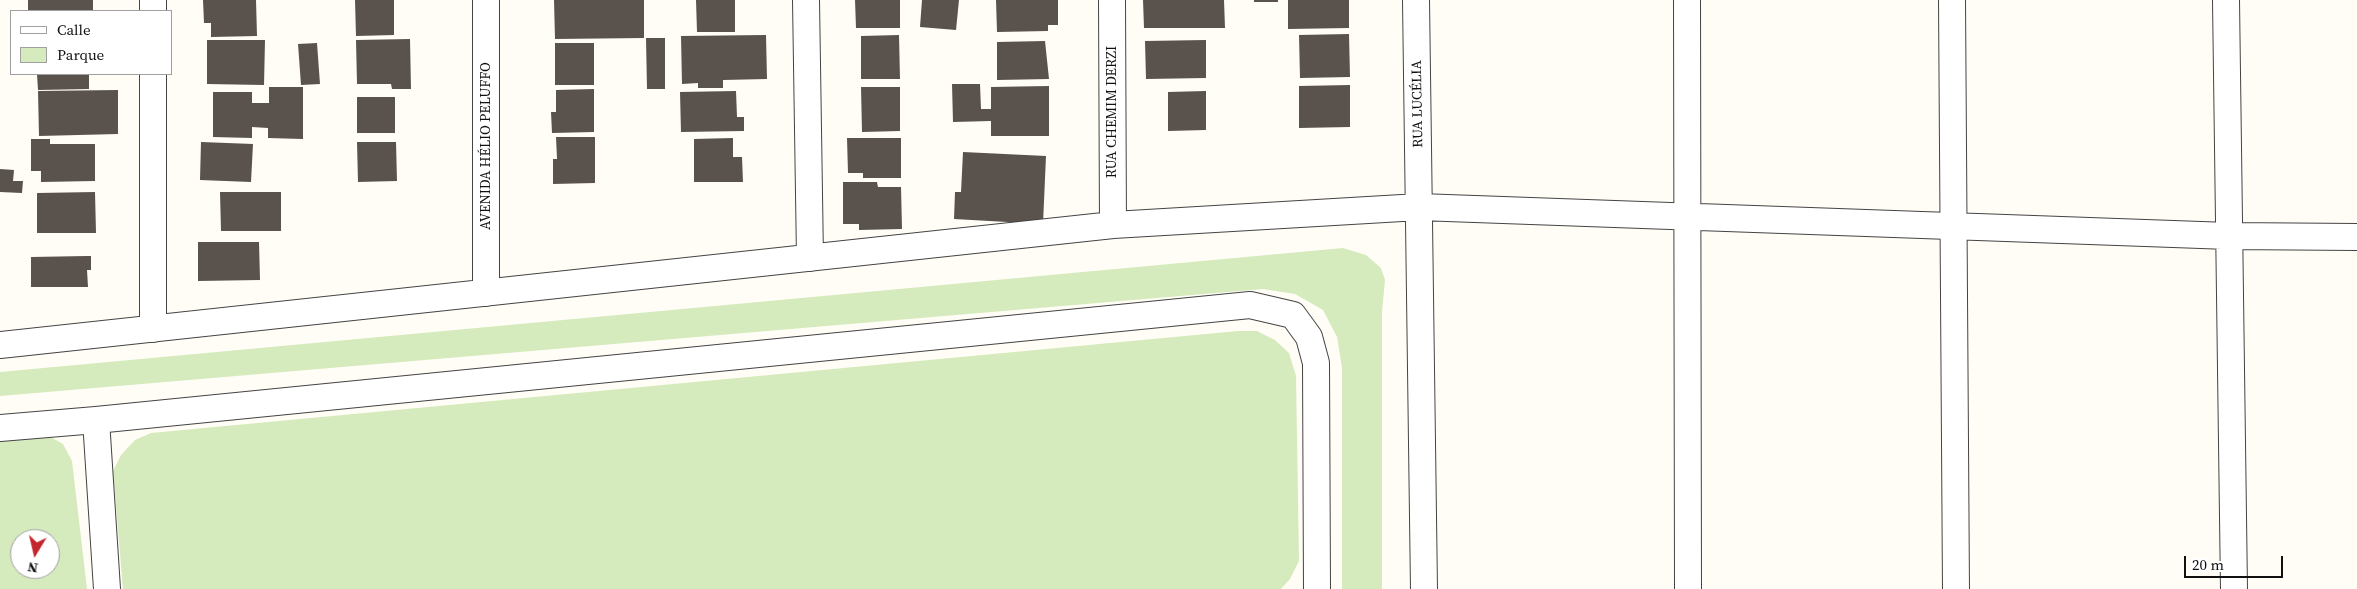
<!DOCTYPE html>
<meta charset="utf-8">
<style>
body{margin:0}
#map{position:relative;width:2357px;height:589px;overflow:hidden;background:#fffdf5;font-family:"Source Serif 4",serif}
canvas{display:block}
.legend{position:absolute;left:10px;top:10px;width:162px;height:65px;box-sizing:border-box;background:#fff;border:1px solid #a0a0a0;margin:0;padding:6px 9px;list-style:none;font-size:15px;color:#111}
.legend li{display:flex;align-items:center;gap:10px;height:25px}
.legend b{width:25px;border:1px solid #a0a0a0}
.north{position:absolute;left:10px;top:529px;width:50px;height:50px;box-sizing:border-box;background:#fff;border:1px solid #a0a0a0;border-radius:50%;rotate:189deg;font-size:14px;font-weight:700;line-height:20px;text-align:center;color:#111}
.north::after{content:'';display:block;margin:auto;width:18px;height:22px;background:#c4262e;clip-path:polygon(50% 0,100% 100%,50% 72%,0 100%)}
.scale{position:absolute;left:2184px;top:556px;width:99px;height:22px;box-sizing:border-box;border:2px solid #111;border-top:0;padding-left:6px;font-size:15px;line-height:18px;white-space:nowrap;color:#111;-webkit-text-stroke:4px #fff;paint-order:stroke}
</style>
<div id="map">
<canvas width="2357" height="589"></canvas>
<ul class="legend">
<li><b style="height:6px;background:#fff"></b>Calle</li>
<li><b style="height:14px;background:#d5ebbd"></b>Parque</li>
</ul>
<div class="north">N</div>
<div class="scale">20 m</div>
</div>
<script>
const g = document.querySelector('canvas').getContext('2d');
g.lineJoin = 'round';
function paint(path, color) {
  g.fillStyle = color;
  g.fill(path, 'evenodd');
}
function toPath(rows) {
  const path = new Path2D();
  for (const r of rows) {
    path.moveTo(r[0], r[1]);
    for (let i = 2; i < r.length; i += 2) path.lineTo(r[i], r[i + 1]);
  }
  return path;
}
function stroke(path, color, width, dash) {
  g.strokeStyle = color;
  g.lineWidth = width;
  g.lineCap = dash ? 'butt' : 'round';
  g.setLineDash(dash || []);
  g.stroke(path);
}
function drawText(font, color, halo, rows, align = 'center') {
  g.font = font + ' "Source Serif 4",serif';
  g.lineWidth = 5;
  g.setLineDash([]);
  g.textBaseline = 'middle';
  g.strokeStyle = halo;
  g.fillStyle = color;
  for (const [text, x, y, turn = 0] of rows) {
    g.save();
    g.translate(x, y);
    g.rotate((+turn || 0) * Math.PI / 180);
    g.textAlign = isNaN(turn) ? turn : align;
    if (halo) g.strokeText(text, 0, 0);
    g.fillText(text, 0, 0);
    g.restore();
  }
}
paint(toPath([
 [1343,248,1366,255,1381,268,1385,280,1382,312,1382,589,1342,589,1342,368,1337,337,1323,310,1295,294,1263,289,0,396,0,372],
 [1238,331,1257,331,1275,340,1289,353,1296,376,1299,561,1290,579,1281,589,123,589,113,471,121,455,135,440,151,433],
 [0,432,45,434,63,444,72,461,87,589,0,589],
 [20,539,50,539,50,569,20,569]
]), '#d5ebbd');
paint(toPath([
 [28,0,93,0,93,11,28,11],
 [203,0,256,0,257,36,211,37,211,23,204,23],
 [355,0,394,0,394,35,356,36],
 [554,0,644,0,644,38,555,39],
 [696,0,735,0,735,32,697,32],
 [855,0,900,0,900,28,856,28],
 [922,0,959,0,956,30,920,27],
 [996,0,1058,0,1058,25,1048,25,1048,31,997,32],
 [1143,0,1224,0,1225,28,1144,28],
 [1254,0,1278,0,1278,2,1254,2],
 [1288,0,1349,0,1349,28,1288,29],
 [1349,34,1350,77,1300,78,1299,35],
 [766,35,767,79,723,80,723,88,698,88,698,83,682,84,681,36],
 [899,35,900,79,861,79,861,36],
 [646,38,665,38,665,89,647,89],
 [410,39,411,89,392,89,391,84,357,84,356,40],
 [207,40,265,40,264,85,207,84],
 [1206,40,1206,78,1146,79,1145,41],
 [1045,41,1049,79,997,80,997,42],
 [317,43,320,84,301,85,298,44],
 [555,43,594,43,594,85,555,85],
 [37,74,89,74,89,89,38,90],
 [952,84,980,84,981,109,991,109,991,87,1049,86,1049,136,991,136,991,121,953,122],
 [1350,85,1350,127,1299,128,1299,86],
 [269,87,303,87,303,139,268,138,268,128,252,127,252,138,213,137,213,92,252,92,252,103,269,103],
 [861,87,900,87,900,131,862,132],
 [594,89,594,132,552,133,551,112,556,112,556,90],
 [118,90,118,134,39,136,38,91],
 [736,91,737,117,744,117,744,131,681,132,680,92],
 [1206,91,1206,130,1168,131,1168,92],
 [357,97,395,97,395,133,357,133],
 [556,137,595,137,595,183,553,184,553,159,557,159],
 [733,138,733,157,742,157,743,182,694,182,694,139],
 [847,138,901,138,901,178,863,178,863,173,848,173],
 [31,139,50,139,50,144,95,144,95,181,41,182,41,171,31,171],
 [201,142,253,144,251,182,200,180],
 [357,142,396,142,397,181,358,182],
 [963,152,1046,156,1043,224,954,219,955,192,961,192],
 [0,169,14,170,13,181,23,181,22,193,0,192],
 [843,182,877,182,878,187,901,187,902,229,859,230,859,224,843,224],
 [95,192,96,233,37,233,37,193],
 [220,192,281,192,281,231,221,231],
 [198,242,259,242,260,280,198,281],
 [87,256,91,256,91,270,87,270,88,287,31,287,31,257]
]), '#5a524d');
const street = toPath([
 [153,0,153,11],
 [486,0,486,293],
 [806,0,810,258],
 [1112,0,1113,225],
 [1416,0,1424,589],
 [1687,0,1688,589],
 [1952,0,1956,589],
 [2226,0,2234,589],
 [153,74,153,329],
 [0,345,1113,225,1419,207,2229,236,2357,237],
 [96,420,107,589],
 [0,428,96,420,1250,305,1293,315,1309,337,1316,363,1317,589]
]);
stroke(street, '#444', 28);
stroke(street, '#fff', 26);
drawText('14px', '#111', '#fff', [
 ["RUA LUCÉLIA",1418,104,-91],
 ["RUA CHEMIM DERZI",1112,112,-90],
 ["AVENIDA HÉLIO PELUFFO",486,146,-90]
]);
</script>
